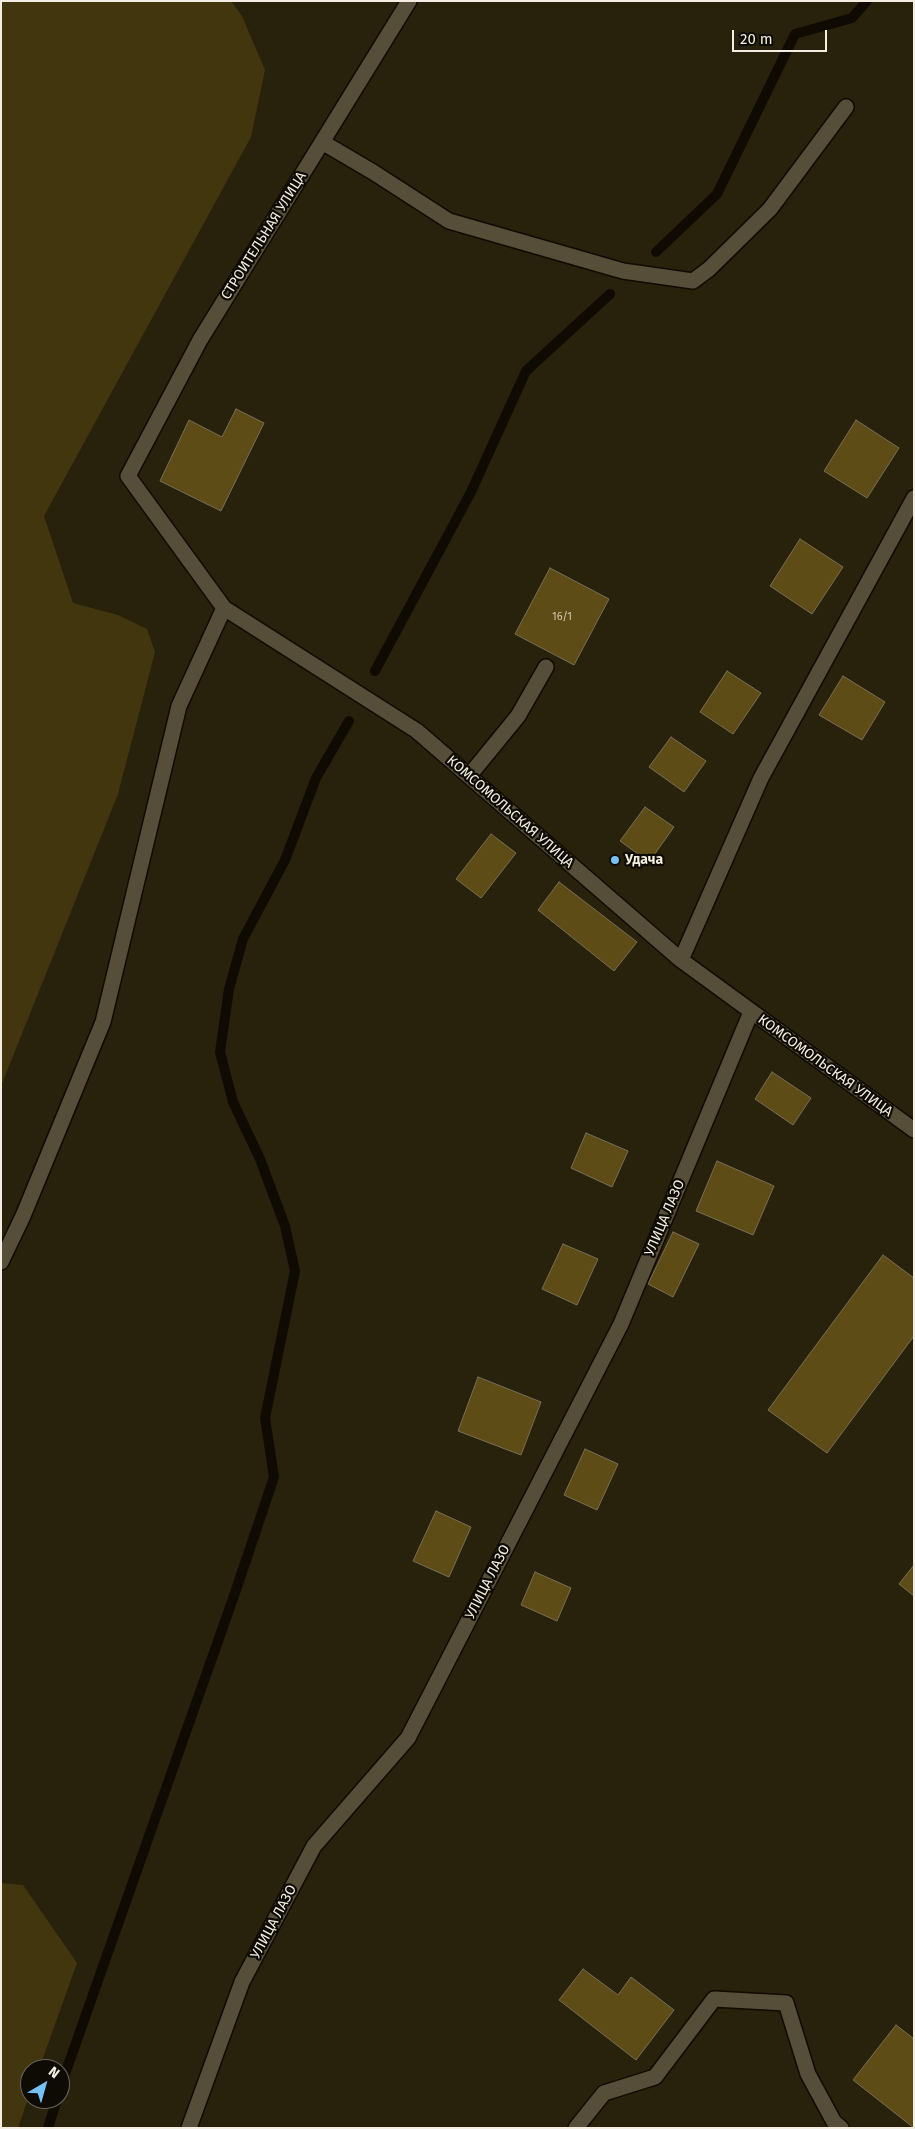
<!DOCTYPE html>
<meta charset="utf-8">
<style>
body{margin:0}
#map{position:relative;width:915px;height:2129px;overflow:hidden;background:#28210c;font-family:"Fira Sans",sans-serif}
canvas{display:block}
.frame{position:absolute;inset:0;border:2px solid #f3eee1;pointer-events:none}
.north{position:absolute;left:20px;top:2059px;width:50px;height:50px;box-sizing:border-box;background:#0e0b04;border:1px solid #6a665c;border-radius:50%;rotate:38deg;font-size:14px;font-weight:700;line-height:20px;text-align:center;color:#f3eee1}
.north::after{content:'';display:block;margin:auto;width:18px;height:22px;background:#75c0f6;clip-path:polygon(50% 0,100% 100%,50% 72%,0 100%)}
.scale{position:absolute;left:732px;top:30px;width:95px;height:22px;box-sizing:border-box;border:2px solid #f3eee1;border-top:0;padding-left:6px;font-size:15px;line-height:18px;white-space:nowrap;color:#f3eee1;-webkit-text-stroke:4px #0e0b04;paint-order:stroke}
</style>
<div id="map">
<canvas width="915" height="2129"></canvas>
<div class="frame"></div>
<div class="north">N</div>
<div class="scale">20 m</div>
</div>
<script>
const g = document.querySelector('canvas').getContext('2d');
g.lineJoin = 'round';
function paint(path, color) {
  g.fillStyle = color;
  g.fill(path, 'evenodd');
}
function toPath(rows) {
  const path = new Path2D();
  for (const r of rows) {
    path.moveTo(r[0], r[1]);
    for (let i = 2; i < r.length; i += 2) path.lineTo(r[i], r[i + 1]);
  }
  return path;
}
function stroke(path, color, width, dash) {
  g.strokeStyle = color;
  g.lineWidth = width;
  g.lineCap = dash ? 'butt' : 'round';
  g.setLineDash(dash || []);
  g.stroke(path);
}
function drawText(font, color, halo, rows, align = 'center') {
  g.font = font + ' "Fira Sans",sans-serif';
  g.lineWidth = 4.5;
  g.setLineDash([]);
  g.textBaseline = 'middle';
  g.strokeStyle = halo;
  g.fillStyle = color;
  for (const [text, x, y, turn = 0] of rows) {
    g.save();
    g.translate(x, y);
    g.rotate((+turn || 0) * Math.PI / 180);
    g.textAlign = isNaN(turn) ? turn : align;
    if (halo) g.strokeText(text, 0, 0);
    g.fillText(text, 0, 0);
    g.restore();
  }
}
paint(toPath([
 [1,1,231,1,242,16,265,70,251,137,44,516,73,603,118,615,147,629,155,652,118,794,1,1086],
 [1,1883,23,1885,77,1963,39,2069,30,2069,30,2093,18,2128,1,2128]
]), '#42360e');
stroke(toPath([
 [656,252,717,194,795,34,852,18,867,1],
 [375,671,471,492,526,371,610,294],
 [60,2088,235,1593,274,1477,265,1418,295,1271,285,1226,260,1159,233,1102,220,1052,229,989,243,939,285,860,316,778,349,721],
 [48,2128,57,2099]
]), '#100b02', 10);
const building = toPath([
 [236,409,264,423,221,511,160,481,189,420,222,437,236,409],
 [856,420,899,448,867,498,824,471,856,420],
 [800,539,843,567,812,614,770,586,800,539],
 [550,568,609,599,574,665,515,634,550,568],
 [727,671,761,693,733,734,700,712,727,671],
 [843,676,885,702,862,740,819,715,843,676],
 [671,737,706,761,684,792,649,767,671,737],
 [645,807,674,827,649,862,620,841,645,807],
 [491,834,516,853,481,898,456,879,491,834],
 [559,882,637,942,614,971,538,910,559,882],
 [772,1072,811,1098,793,1125,755,1099,772,1072],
 [586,1133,628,1151,612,1187,571,1168,586,1133],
 [717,1161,774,1186,753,1235,696,1211,717,1161],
 [673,1232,699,1244,673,1297,648,1284,673,1232],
 [563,1244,598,1259,577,1305,542,1289,563,1244],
 [883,1255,914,1278,914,1336,827,1453,768,1410,883,1255],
 [478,1377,541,1402,521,1455,458,1431,478,1377],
 [585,1449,618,1464,597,1510,564,1495,585,1449],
 [436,1511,471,1527,449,1577,413,1561,436,1511],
 [914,1565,914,1596,899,1584,914,1565],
 [535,1572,571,1588,557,1621,521,1605,535,1572],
 [583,1969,618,1995,631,1977,674,2010,636,2060,559,2000,583,1969],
 [896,2025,914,2039,914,2128,853,2080,896,2025]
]);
paint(building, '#5d4c15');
stroke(building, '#787058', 1);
const minor = toPath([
 [409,1,200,340,128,476,224,608,417,731,681,960,914,1130],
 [322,142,373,172,449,221,623,271,693,281,709,269,770,209,846,107],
 [469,776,518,716,546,667],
 [681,960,761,778,914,498],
 [1,1262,23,1216,103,1022,179,706,224,608],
 [189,2128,242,1982,314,1846,408,1738,621,1324,751,1012],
 [576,2128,604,2093,655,2077,714,1999,786,2003,808,2074,834,2122,841,2128]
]);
stroke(minor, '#110a00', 18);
stroke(minor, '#564e38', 15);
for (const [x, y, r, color] of [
 [615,860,5,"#75c0f6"]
]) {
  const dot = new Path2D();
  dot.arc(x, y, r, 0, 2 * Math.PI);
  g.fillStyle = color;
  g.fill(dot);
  stroke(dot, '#0e0b04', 2);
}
drawText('11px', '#cec6ae', null, [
 ["16/1",562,617]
]);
drawText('14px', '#f3eee1', '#0e0b04', [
 ["СТРОИТЕЛЬНАЯ УЛИЦА",264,236,-58],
 ["КОМСОМОЛЬСКАЯ УЛИЦА",510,812,41],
 ["КОМСОМОЛЬСКАЯ УЛИЦА",825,1066,36],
 ["УЛИЦА ЛАЗО",665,1218,-67],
 ["УЛИЦА ЛАЗО",488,1582,-63],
 ["УЛИЦА ЛАЗО",274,1922,-62]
]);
drawText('bold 14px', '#f3eee1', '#0e0b04', [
 ["Удача",625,860]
], 'left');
</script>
